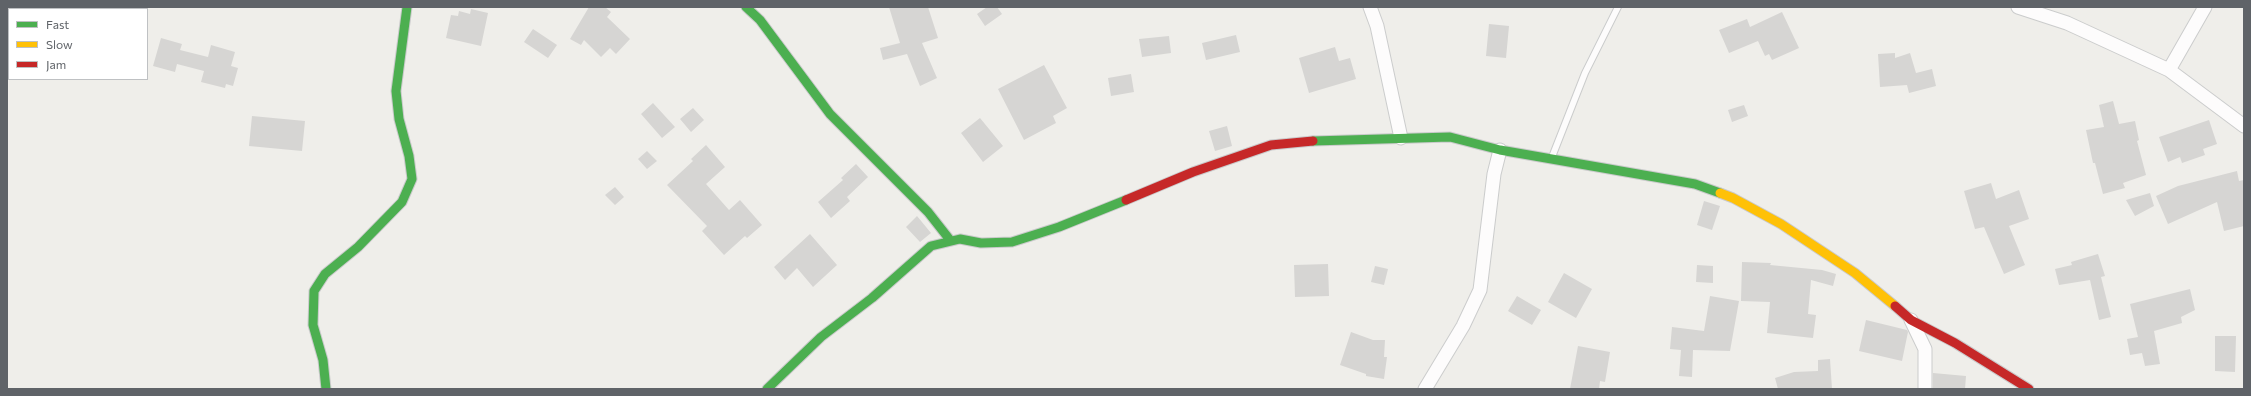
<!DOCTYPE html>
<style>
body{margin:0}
#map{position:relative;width:2251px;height:396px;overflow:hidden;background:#efeeea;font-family:Commissioner,sans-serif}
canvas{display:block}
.frame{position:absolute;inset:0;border:8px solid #5f6368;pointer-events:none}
.legend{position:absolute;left:8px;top:8px;width:140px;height:72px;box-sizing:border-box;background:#fff;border:1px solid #bfc1c3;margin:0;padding:5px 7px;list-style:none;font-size:12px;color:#5f6368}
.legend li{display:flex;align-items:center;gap:8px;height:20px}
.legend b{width:20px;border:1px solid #bfc1c3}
</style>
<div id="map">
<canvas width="2251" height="396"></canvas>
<div class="frame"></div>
<ul class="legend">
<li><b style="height:5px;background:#4caf50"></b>Fast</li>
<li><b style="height:5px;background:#ffc107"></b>Slow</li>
<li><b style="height:5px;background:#c62828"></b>Jam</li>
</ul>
</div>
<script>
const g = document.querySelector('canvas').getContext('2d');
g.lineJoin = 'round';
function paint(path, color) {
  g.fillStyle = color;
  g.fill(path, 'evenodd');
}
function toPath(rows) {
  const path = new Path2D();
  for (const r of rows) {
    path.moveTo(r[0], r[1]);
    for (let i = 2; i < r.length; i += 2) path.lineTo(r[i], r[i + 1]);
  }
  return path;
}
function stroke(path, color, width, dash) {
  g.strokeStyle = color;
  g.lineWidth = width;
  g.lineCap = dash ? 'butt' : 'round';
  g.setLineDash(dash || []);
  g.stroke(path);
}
paint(toPath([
 [589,7,605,7,611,12,607,17,630,39,616,54,610,48,601,57,584,40,581,45,570,39],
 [889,7,928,7,938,38,922,43,937,78,920,86,907,54,883,60,880,48,900,43],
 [987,7,997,7,1002,14,985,26,977,14],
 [471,9,488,13,481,46,446,38,451,15,458,16,459,11,470,14],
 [1782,12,1799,48,1772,60,1769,54,1765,56,1758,41,1729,53,1719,30,1747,19,1750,27],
 [1489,24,1509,26,1506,58,1486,56],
 [533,29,557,45,548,58,524,42],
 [1236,35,1240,52,1206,60,1202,43],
 [1169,36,1171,53,1142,57,1139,39],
 [161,38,182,44,180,50,208,57,211,45,235,52,231,66,238,68,233,86,226,84,225,88,201,82,204,71,177,64,175,72,153,66],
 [1335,47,1339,61,1350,58,1356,79,1309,93,1299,58],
 [1895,53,1895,58,1910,53,1916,73,1932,69,1936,86,1909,93,1907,85,1880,87,1878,54],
 [1044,65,1067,108,1053,116,1056,123,1024,140,998,89],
 [1131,74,1134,92,1111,96,1108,78],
 [2113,101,2119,124,2135,121,2139,140,2137,141,2146,175,2123,183,2125,188,2103,194,2095,163,2093,163,2086,130,2104,127,2099,105],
 [653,103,675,127,662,138,641,114],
 [1744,105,1748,116,1732,122,1728,110],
 [693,108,704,120,691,132,680,119],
 [252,116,305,121,302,151,249,146],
 [980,118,1003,146,983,162,961,133],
 [2209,120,2217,144,2203,149,2205,155,2182,163,2180,157,2168,162,2159,137],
 [1227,126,1232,146,1215,151,1209,131],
 [706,145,725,167,706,184,729,210,740,200,762,225,747,238,745,236,724,255,702,231,707,226,667,185,693,161,691,159],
 [647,151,657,161,647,169,638,159],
 [856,164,868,177,847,197,850,201,831,218,818,202,843,180,841,178],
 [2237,171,2239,181,2244,180,2244,226,2224,231,2217,202,2168,224,2156,196,2178,186],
 [1991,183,1996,199,2019,190,2029,219,2009,226,2025,265,2004,274,1984,227,1975,229,1964,191],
 [615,187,624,197,615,205,605,195],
 [2150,193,2154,206,2135,216,2126,200],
 [1704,201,1720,206,1712,230,1697,225],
 [917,216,931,233,920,242,906,227],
 [810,234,837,265,813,287,797,268,785,280,774,267],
 [2098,254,2105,276,2101,277,2111,317,2099,320,2090,280,2059,285,2055,269,2072,265,2071,262],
 [1742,262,1771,263,1770,265,1822,270,1836,274,1833,286,1811,280,1808,314,1816,315,1813,338,1767,333,1770,302,1741,301],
 [1328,264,1329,296,1295,297,1294,265],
 [1697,265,1713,266,1713,283,1696,282],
 [1375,266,1388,269,1384,285,1371,282],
 [1564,273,1592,289,1576,318,1548,302],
 [2190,289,2195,310,2181,317,2182,323,2154,331,2160,364,2145,366,2142,353,2130,355,2127,339,2138,337,2130,304],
 [1517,296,1541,310,1532,325,1508,311],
 [1710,296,1739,301,1730,351,1693,350,1692,377,1679,376,1681,350,1670,349,1672,327,1704,331],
 [1866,320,1907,330,1908,332,1902,361,1859,351],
 [1351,332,1373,340,1385,340,1384,357,1387,357,1384,379,1366,376,1366,374,1340,365],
 [2215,336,2236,336,2235,372,2215,371],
 [1578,346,1610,352,1605,382,1600,381,1599,389,1570,389],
 [1830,359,1832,389,1778,389,1775,378,1794,372,1818,371,1818,360],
 [1933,373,1966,376,1965,389,1933,389]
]), '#d6d5d3');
const lane = toPath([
 [1552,157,1585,73,1618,7]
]);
const street = toPath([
 [1370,7,1377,26,1401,138],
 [2018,7,2067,23,2169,70,2244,126],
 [2169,70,2205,7],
 [1911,320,1925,349,1925,389],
 [1425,389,1463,326,1480,290,1494,174,1500,150]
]);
const fast = toPath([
 [746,7,760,20,830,114,928,212,950,240],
 [1313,141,1450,137,1500,150,1695,184,1720,193],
 [326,389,323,360,313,325,314,291,325,274,358,247,402,202,412,179,409,156,399,119,396,91,407,7],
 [767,389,821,337,872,298,931,246,960,239,981,243,1012,242,1059,227,1126,200]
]);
const slow = toPath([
 [1720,193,1733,198,1781,224,1855,273,1895,306]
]);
const jam = toPath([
 [1126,200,1193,172,1271,145,1313,141],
 [1895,306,1911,320,1955,343,2029,389]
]);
stroke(lane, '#cbcccc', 8);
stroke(street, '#cbcccc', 15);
stroke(fast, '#cacacb', 11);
stroke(slow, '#cacacb', 11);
stroke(jam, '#cacacb', 11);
stroke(lane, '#fdfcfc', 6);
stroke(street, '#fdfcfc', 13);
stroke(fast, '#4caf50', 9);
stroke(slow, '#ffc107', 9);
stroke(jam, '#c62828', 9);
</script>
